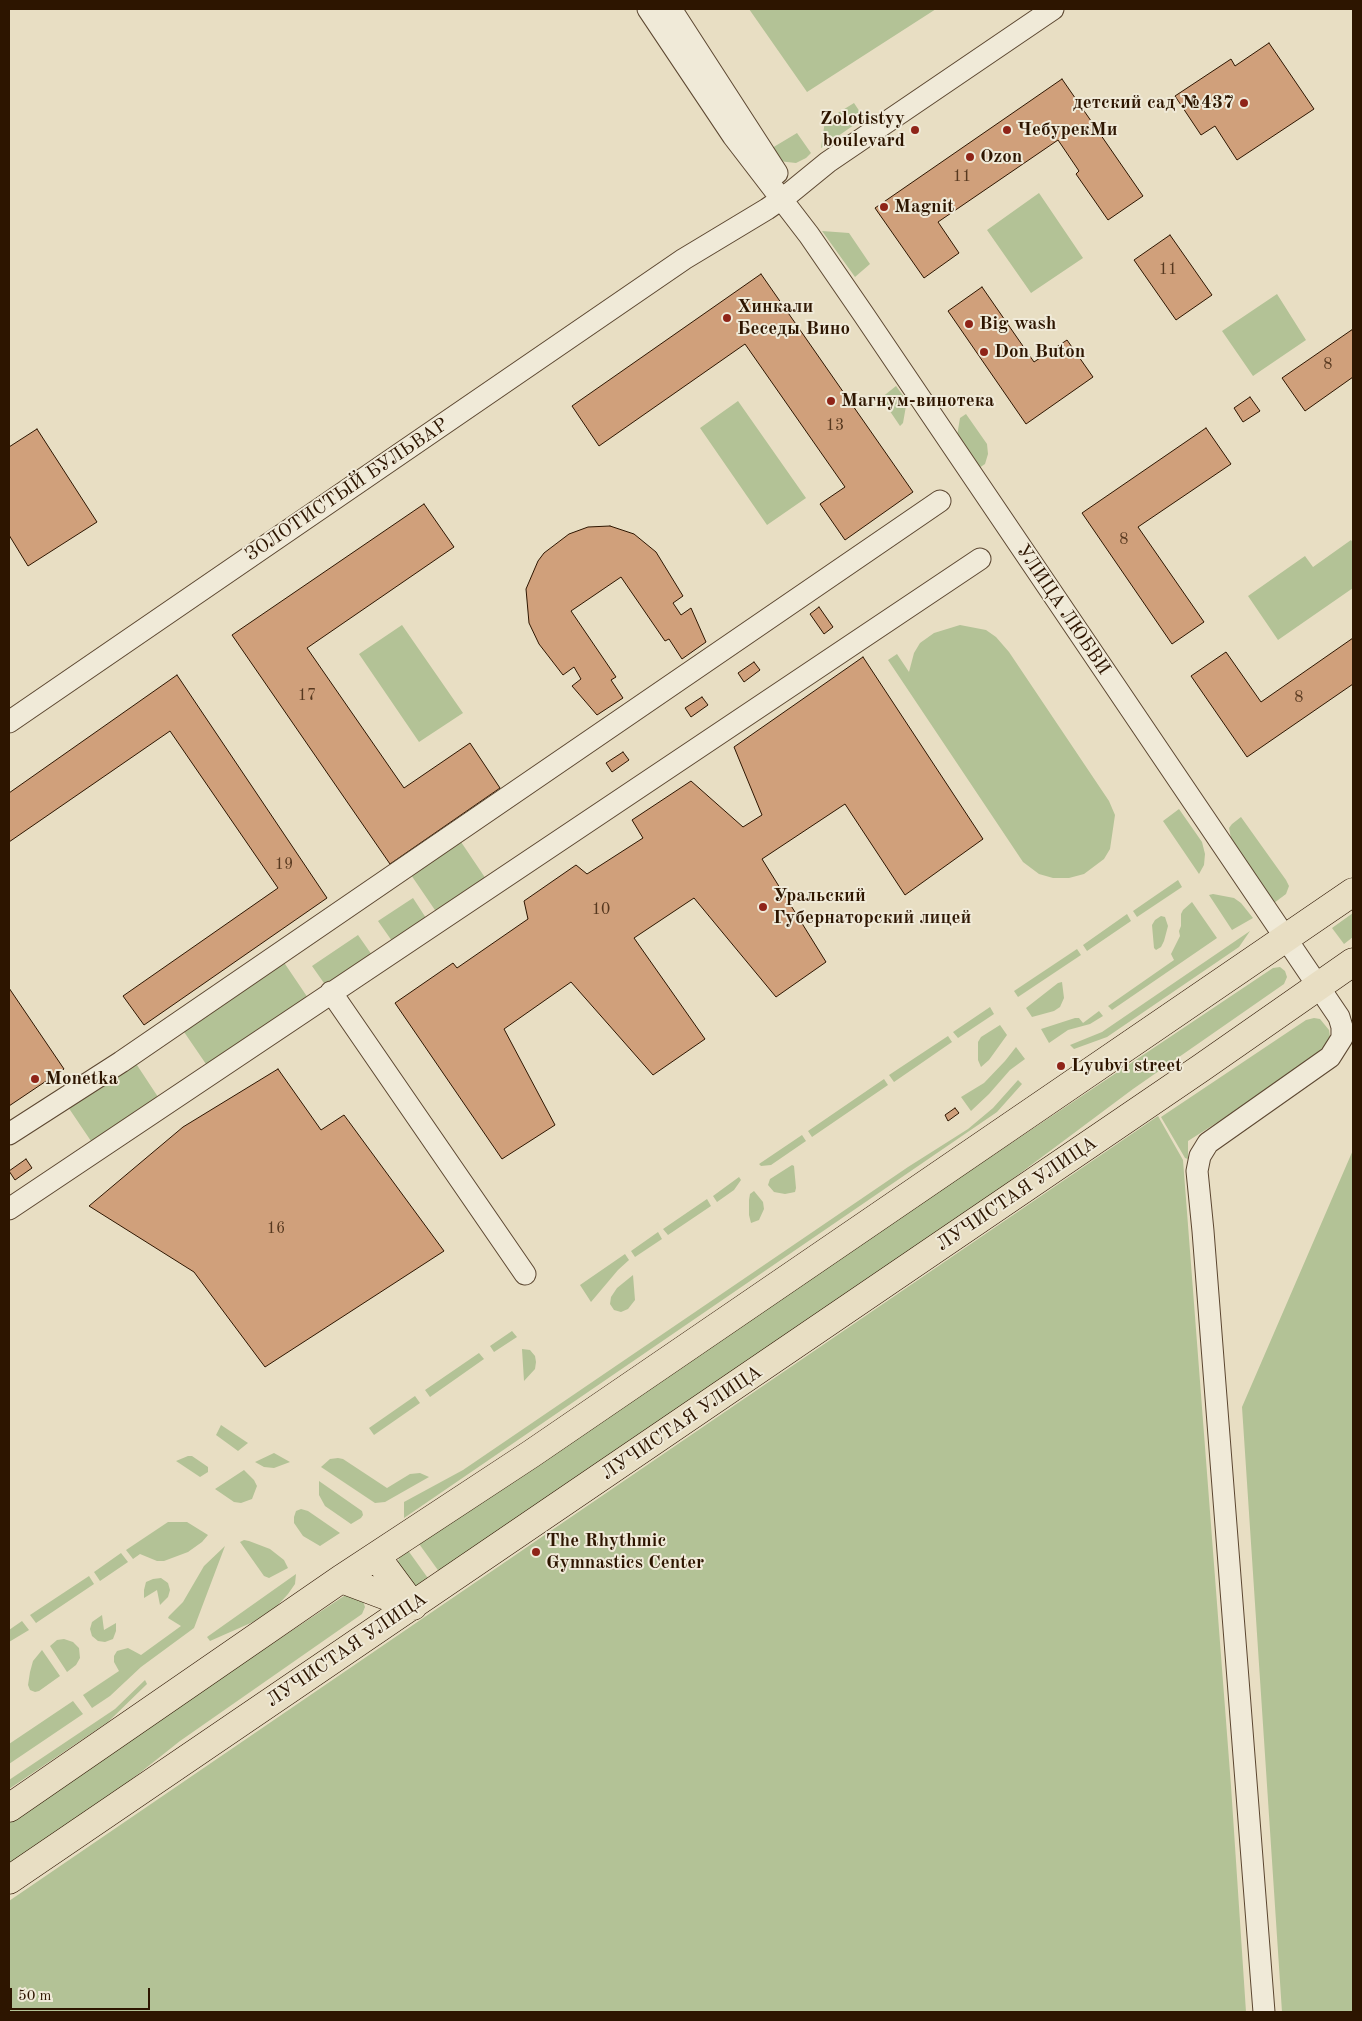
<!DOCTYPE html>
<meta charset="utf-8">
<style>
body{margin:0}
#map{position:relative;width:1362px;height:2021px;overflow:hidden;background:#e8dec3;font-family:"Old Standard TT",serif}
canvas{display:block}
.frame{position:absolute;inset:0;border:10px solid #2d1500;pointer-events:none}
.scale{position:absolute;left:10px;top:1988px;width:140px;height:22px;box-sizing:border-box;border:2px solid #2d1500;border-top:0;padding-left:6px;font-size:15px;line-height:18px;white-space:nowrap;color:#2d1500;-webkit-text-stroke:4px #f0ead8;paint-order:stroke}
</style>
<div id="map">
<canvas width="1362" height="2021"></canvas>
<div class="frame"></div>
<div class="scale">50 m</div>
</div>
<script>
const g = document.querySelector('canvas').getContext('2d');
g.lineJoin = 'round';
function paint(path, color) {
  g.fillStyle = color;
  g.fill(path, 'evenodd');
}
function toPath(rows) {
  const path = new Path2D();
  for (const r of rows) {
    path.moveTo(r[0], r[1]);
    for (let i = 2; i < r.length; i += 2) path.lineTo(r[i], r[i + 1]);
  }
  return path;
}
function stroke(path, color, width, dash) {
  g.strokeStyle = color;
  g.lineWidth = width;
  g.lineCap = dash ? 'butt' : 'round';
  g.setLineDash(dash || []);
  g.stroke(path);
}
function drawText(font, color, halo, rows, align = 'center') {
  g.font = font + ' "Old Standard TT",serif';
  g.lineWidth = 4;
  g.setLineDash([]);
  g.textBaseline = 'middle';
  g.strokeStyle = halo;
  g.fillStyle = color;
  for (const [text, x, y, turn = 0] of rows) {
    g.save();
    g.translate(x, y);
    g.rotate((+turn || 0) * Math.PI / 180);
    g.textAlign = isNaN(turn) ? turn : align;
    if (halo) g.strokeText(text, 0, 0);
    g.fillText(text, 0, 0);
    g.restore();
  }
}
paint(toPath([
 [749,9,936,9,807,92],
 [854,103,864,118,821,148,825,121],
 [797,133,811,153,806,158,796,163,787,162,779,161,767,151],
 [1039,193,1083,258,1031,293,987,230],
 [822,231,849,233,870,264,855,277],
 [1277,294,1306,340,1253,376,1222,331],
 [896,386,904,397,906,406,903,423,900,426,881,398],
 [738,401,806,498,767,525,700,428],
 [966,414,987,444,988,454,985,464,979,468,957,436,960,418],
 [1351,540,1353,543,1353,588,1278,640,1248,596,1305,556,1313,567],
 [402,625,463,713,419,742,359,654],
 [960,625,986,630,996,637,1009,652,1109,801,1115,815,1110,849,1104,859,1084,874,1069,878,1053,878,1039,874,1023,862,888,660,897,654,909,672,914,653,920,643,934,633],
 [1179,809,1202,842,1205,854,1204,865,1199,874,1163,821],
 [1241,817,1286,880,1289,886,1286,894,1274,903,1231,838,1229,828,1232,824],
 [459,839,486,879,437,913,409,872],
 [1178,880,1182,887,1137,917,1133,911],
 [1213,894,1234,898,1241,903,1253,918,1232,930,1209,895],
 [413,898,426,918,392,941,378,921],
 [1192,902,1217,938,1112,1010,1108,1006,1174,960,1171,954,1180,936,1179,931,1181,926,1181,914,1183,910],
 [1353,913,1353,937,1344,944,1332,928],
 [1127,914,1131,921,1087,951,1083,945],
 [1161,916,1165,917,1168,926,1164,941,1161,947,1156,950,1154,948,1152,925,1155,920],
 [1250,931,1239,947,1107,1037,1074,1049,1070,1045,1102,1032],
 [358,935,372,955,326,986,312,966],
 [1077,949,1081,955,1018,997,1014,991],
 [281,958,308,998,208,1067,180,1026],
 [1280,967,1285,971,1287,977,1284,984,1133,1089,987,1198,440,1573,417,1541,1273,968],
 [1062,982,1064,998,1060,1007,1054,1011,1032,1017,1026,1008,1058,983],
 [990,1007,994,1014,958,1038,953,1032],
 [1099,1011,1103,1016,1090,1024,1068,1030,1049,1043,1041,1029,1075,1018,1079,1018,1083,1023],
 [1314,1018,1320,1019,1329,1030,1330,1037,1327,1046,1235,1111,1188,1141,1188,1159,1185,1158,1161,1117,1306,1020],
 [1000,1025,1007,1035,989,1060,981,1067,978,1060,978,1042,981,1037],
 [948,1036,952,1042,894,1082,889,1075],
 [1016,1047,1025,1059,1010,1070,989,1094,971,1111,961,1097,984,1083,1005,1061],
 [133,1059,160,1100,93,1144,66,1104],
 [884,1079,888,1085,812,1137,808,1131],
 [1018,1080,1022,1084,997,1112,404,1518,404,1502,463,1470,908,1167,968,1129,993,1108],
 [1158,1116,1183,1160,1231,1786,1246,2012,9,2012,9,1901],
 [802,1135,806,1141,771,1165,761,1166,759,1164],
 [1353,1150,1353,2012,1282,2012,1242,1407],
 [792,1165,794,1166,796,1188,795,1192,785,1194,774,1192,768,1185,770,1179],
 [739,1177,741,1180,734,1190,717,1202,713,1196],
 [754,1191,763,1202,764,1209,759,1220,751,1223,749,1215,749,1200,750,1194],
 [707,1199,711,1206,668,1235,663,1229],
 [658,1232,662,1239,635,1257,631,1251],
 [625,1254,629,1260,618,1270,591,1302,580,1285],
 [633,1275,635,1300,628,1309,621,1312,614,1310,610,1304,611,1297,617,1288],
 [512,1331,517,1337,494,1352,490,1346],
 [522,1349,530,1350,535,1356,536,1362,535,1369,524,1381],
 [479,1353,484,1359,430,1397,425,1390],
 [415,1396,420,1403,374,1435,369,1428],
 [221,1425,248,1443,238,1451,216,1435],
 [274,1453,290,1462,274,1468,264,1467,255,1462],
 [188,1456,192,1456,208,1467,208,1472,200,1477,176,1461],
 [338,1458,343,1459,387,1488,410,1474,420,1473,429,1477,385,1502,375,1503,321,1467,330,1459],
 [244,1470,254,1480,257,1486,252,1499,241,1503,234,1502,215,1489],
 [319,1481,362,1511,363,1515,361,1518,351,1524,325,1506,319,1495],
 [301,1509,308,1511,340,1533,320,1546,303,1536,294,1523,294,1517,296,1511],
 [168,1522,187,1522,208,1535,202,1542,188,1552,164,1561,157,1561,140,1554,133,1559,126,1550],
 [244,1540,249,1541,270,1549,284,1560,288,1568,269,1578,264,1576,240,1542],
 [225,1546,194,1628,141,1667,110,1696,92,1708,83,1695,119,1671,114,1662,114,1656,117,1651,128,1648,141,1655,181,1626,168,1618,169,1616,183,1602,204,1566],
 [407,1549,430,1581,422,1585,413,1585,399,1567,398,1561,401,1555],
 [121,1553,128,1562,100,1581,94,1572],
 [296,1574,295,1584,288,1594,276,1607,253,1622,210,1641,207,1637],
 [89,1576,94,1584,36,1623,30,1615],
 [161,1578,168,1583,170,1590,168,1597,160,1605,157,1590,144,1598,144,1590,146,1582,153,1579],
 [350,1592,363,1601,365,1607,362,1614,180,1741,79,1821,9,1867,9,1823,156,1721],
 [102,1615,104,1630,116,1623,116,1631,113,1639,105,1642,98,1641,92,1636,90,1629,92,1622],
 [22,1621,29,1630,9,1642,9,1630],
 [64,1639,73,1642,79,1648,80,1658,76,1665,67,1672,50,1646,57,1640],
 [42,1650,60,1676,39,1691,35,1692,30,1690,28,1685,30,1672,33,1661],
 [145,1680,147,1684,108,1722,9,1789,9,1780,115,1709],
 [73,1701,83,1714,9,1764,9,1744]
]), '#b3c296');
const building = toPath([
 [1269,43,1314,109,1237,160,1215,126,1201,135,1175,96,1231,59,1235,66,1269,43],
 [1062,79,1143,196,1108,220,1076,174,1079,171,1058,140,938,222,959,253,924,278,875,208,1062,79],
 [1170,235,1212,295,1176,320,1134,260,1170,235],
 [761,274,913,492,845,540,820,504,845,487,745,344,599,446,572,406,761,274],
 [982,287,1034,362,1067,340,1093,377,1026,424,948,311,982,287],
 [1353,329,1353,377,1305,411,1282,378,1353,329],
 [1250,397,1260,411,1243,422,1234,408,1250,397],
 [1206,428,1231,464,1138,527,1204,622,1172,644,1082,513,1206,428],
 [37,429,97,522,28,566,9,535,9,447,37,429],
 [424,504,454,547,307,648,404,788,470,743,500,788,390,864,232,635,424,504],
 [610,526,634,534,656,552,683,596,673,603,681,615,691,608,706,642,682,659,669,639,665,641,621,577,571,611,616,677,611,680,623,698,597,715,572,686,581,679,574,667,563,675,539,644,529,623,526,589,538,561,544,553,569,534,588,527,610,526],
 [819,607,833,627,824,634,810,614,819,607],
 [1353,638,1353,684,1247,757,1191,676,1226,652,1261,702,1353,638],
 [863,657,983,839,905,895,845,804,762,859,826,962,776,997,694,898,634,938,705,1039,653,1075,571,982,504,1029,555,1125,502,1159,395,1003,453,963,457,968,528,919,524,901,576,865,587,874,643,838,632,820,691,781,743,827,762,815,734,747,863,657],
 [754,662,760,670,744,682,738,673,754,662],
 [177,675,327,898,144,1025,123,996,278,888,170,731,9,842,9,793,177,675],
 [702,697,708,705,691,717,685,708,702,697],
 [623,752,629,760,612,772,606,763,623,752],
 [9,988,64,1069,9,1106,9,988],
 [278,1069,321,1130,344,1115,444,1251,265,1367,194,1272,89,1206,183,1127,278,1069],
 [955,1108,959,1113,948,1121,945,1115,955,1108],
 [26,1159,32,1168,15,1180,9,1171,26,1159]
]);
paint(building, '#d0a07b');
stroke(building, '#2d1500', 1);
const minor = toPath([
 [648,9,733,136,809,235,864,315,1339,1017,1342,1027,1342,1038,1330,1057,1208,1143,1200,1156,1197,1171,1203,1231,1264,2012],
 [671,9,777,173],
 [9,722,684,259,767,209,790,193,828,162,1053,9],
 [331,992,525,1274],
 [9,1134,121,1062,940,501],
 [9,1209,980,559]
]);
const major = toPath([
 [376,1556,413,1606],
 [341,1579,413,1606],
 [9,1808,341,1579,531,1454,1353,892],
 [9,1880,1201,1068,1353,962]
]);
stroke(minor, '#5c4731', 23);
stroke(major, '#2d1500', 29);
stroke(minor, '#f0ead8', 21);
stroke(major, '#e8dec3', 28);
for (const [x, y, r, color] of [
 [1244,103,5,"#8f2418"],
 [915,130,5,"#8f2418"],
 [1007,130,5,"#8f2418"],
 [970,157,5,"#8f2418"],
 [884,207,5,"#8f2418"],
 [727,318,5,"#8f2418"],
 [969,324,5,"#8f2418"],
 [984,352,5,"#8f2418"],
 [831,401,5,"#8f2418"],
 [763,907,5,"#8f2418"],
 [1061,1066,5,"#8f2418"],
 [35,1079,5,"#8f2418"],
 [536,1552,5,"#8f2418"]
]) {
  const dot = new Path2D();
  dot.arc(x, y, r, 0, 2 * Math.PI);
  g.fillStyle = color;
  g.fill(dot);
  stroke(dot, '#f0ead8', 2);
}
drawText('16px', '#56381f', null, [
 ["11",962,177],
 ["11",1168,270],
 ["8",1328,365],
 ["13",835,426],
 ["8",1124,540],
 ["17",307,696],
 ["8",1299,698],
 ["19",284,865],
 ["10",601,910],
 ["16",276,1229]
]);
drawText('bold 19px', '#2d1500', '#f0ead8', [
 ["детский сад №437",1234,103,"right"],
 ["Zolotistyy",905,119,"right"],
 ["boulevard",905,141,"right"],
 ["ЧебурекМи",1017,130],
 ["Ozon",980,157],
 ["Magnit",894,207],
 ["Хинкали",737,307],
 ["Беседы Вино",737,329],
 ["Big wash",979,324],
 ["Don Buton",994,352],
 ["Магнум-винотека",841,401],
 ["Уральский",773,896],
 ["Губернаторский лицей",773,918],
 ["Lyubvi street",1071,1066],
 ["Monetka",45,1079],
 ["The Rhythmic",546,1541],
 ["Gymnastics Center",546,1563]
], 'left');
drawText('19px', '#2d1500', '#f0ead8', [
 ["ЗОЛОТИСТЫЙ БУЛЬВАР",347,490,-34],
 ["УЛИЦА ЛЮБВИ",1063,610,56],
 ["ЛУЧИСТАЯ УЛИЦА",1017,1194,-34],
 ["ЛУЧИСТАЯ УЛИЦА",682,1423,-34],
 ["ЛУЧИСТАЯ УЛИЦА",347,1650,-34]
]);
</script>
